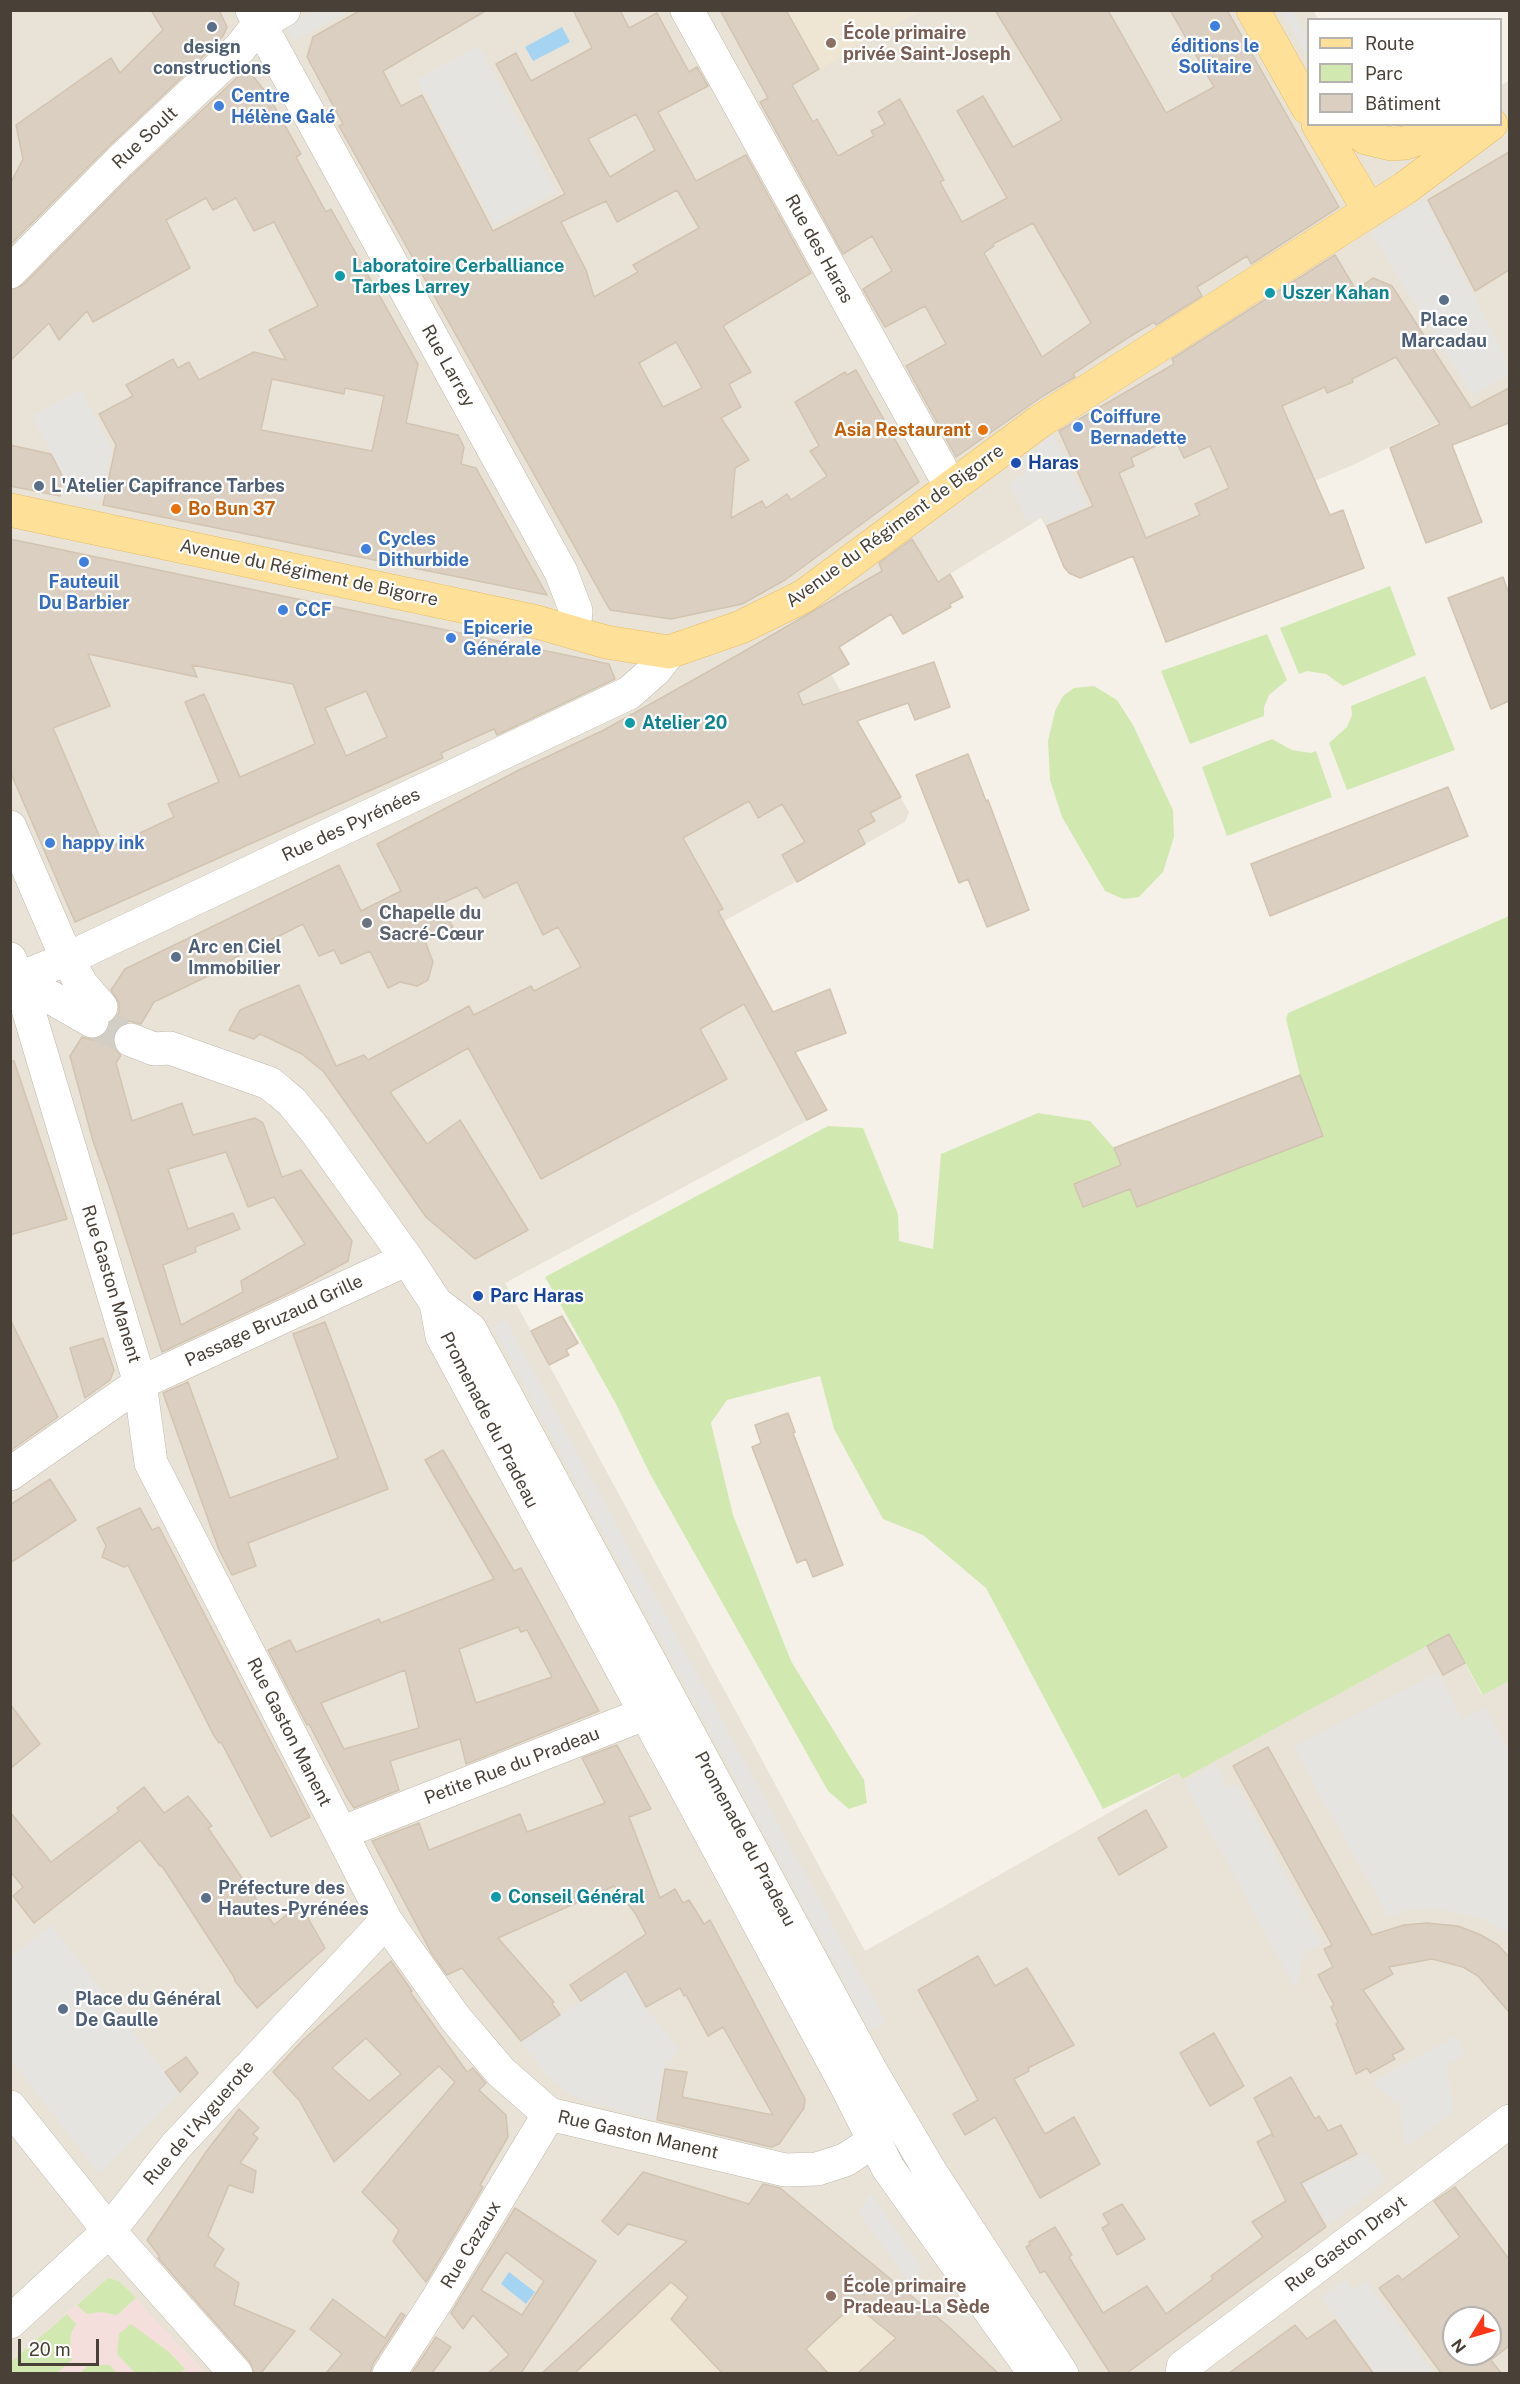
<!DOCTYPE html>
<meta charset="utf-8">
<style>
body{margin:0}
#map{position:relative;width:1520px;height:2384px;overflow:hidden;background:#f5f1e9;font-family:"Public Sans",sans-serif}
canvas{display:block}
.frame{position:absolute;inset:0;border:12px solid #494137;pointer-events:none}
.legend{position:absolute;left:1307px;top:18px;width:195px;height:108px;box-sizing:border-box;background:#fff;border:2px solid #b6b3af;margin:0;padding:8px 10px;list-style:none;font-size:18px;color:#494137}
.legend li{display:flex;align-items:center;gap:12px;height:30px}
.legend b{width:30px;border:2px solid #b6b3af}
.north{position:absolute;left:1442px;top:2306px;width:60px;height:60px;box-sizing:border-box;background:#fff;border:2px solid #b6b3af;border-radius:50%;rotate:233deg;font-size:16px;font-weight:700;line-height:24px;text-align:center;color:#494137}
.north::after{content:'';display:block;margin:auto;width:21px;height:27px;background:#fd3617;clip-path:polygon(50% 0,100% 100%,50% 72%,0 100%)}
.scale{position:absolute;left:18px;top:2339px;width:81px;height:27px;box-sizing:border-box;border:3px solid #494137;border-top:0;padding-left:8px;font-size:18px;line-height:21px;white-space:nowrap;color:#494137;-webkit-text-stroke:4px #fff;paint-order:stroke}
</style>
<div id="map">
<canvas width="1520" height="2384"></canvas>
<div class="frame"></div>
<ul class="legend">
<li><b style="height:8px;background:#ffe098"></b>Route</li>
<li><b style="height:16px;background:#d1e9b1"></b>Parc</li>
<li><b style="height:16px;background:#dacfc1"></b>Bâtiment</li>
</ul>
<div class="north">N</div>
<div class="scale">20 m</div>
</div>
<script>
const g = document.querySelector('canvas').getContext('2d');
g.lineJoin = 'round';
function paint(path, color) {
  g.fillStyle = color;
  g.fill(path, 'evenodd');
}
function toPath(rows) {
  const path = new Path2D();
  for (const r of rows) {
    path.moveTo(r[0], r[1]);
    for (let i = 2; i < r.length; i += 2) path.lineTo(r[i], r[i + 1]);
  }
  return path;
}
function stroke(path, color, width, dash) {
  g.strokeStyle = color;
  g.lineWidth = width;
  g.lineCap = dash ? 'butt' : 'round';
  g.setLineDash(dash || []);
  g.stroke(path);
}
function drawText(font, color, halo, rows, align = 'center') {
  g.font = font + ' "Public Sans",sans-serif';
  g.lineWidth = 4.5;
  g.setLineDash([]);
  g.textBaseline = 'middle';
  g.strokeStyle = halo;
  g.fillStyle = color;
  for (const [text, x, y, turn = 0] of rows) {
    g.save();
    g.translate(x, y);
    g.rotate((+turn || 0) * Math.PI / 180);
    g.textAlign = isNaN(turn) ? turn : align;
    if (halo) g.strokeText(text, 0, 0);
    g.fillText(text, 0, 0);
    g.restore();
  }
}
paint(toPath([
 [1313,10,1318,19,1308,20,1308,124,1381,125,1386,129,1500,124,1501,85,1509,81,1509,388,1351,466,1151,548,1137,516,1090,535,1080,512,1046,527,1041,518,937,582,822,658,909,812,905,822,724,921,827,1110,505,1283,865,1951,1179,1773,1182,1778,1449,1634,1482,1695,1509,1681,1509,2373,205,2373,119,2282,108,2278,11,2362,11,11],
 [1454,2318,1490,2318,1490,2354,1454,2354]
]), '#e9e3d7');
paint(toPath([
 [786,11,921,11,845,51,846,54,819,69],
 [866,2260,949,2327,903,2373,574,2374,687,2266]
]), '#eee6d3');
paint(toPath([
 [108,2278,119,2281,205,2373,11,2373,10,2362]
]), '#f5dfdc');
paint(toPath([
 [1390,586,1416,655,1343,686,1326,674,1307,671,1299,674,1280,628],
 [1267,634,1287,680,1269,695,1264,707,1264,716,1190,744,1161,671],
 [1425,676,1455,750,1347,790,1329,743,1347,727,1352,715,1351,706],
 [1094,686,1117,700,1133,725,1173,810,1174,837,1163,872,1139,897,1123,899,1105,891,1062,817,1050,780,1048,741,1055,711,1063,696,1074,688],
 [1272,739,1292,750,1311,753,1316,751,1332,797,1227,836,1202,767],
 [1509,916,1509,1681,1483,1695,1449,1634,1182,1779,1179,1773,1103,1809,986,1588,923,1535,883,1519,834,1429,820,1376,727,1400,711,1423,733,1515,791,1661,864,1780,867,1803,849,1809,828,1791,650,1474,616,1404,545,1277,828,1126,863,1128,898,1214,899,1241,933,1249,941,1154,1038,1113,1090,1121,1114,1148,1138,1207,1323,1136,1300,1075,1286,1019,1288,1013],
 [108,2278,119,2281,136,2298,117,2315,101,2312,87,2314,77,2305],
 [67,2314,76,2324,72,2331,70,2340,72,2360,57,2373,11,2373,11,2362],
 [131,2324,169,2352,185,2369,180,2373,155,2373,153,2371,150,2373,135,2373,117,2354,119,2334],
 [89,2365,110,2365,117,2373,80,2373]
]), '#d1e9b1');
paint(toPath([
 [314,11,349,11,293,41,285,26],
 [1281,11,1293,11,1308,38,1308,59],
 [479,46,556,192,494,225,417,79],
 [1425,199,1509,367,1509,375,1472,395,1371,233],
 [81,390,112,449,100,500,63,491,66,481,32,416],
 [1052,433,1088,505,1048,524,1043,515,1029,523,1021,514,1024,513,1009,484,1026,473,1021,462],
 [505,1319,886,2023,871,2031,493,1327],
 [1437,1673,1462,1719,1486,1708,1509,1753,1509,1935,1483,1918,1430,1908,1406,1910,1389,1917,1293,1747],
 [1216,1764,1229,1788,1237,1784,1322,1943,1303,1954,1296,1990,1184,1782],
 [51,1925,180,2092,99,2173,11,2060,11,1957],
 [626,1971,646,2007,678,2049,665,2069,657,2121,571,2096,545,2073,521,2041],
 [1456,2036,1464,2054,1448,2065,1453,2112,1406,2147,1399,2106,1372,2082],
 [1367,2152,1386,2181,1328,2225,1303,2184],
 [870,2193,921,2267,913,2287,859,2213],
 [1345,2279,1353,2290,1366,2281,1434,2373,1376,2373,1321,2297]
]), '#e6e4e1');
paint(toPath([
 [562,27,570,42,533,61,525,47],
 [509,2272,535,2292,526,2304,501,2284]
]), '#a5d4f2');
const building = toPath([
 [151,10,219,10,227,27,223,36,197,63,106,149,10,245,10,184,23,159,16,125,111,58,120,73,163,30,151,10],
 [361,10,487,10,383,71,401,106,422,95,493,231,565,194,496,64,516,53,531,81,592,48,573,10,620,10,629,28,657,13,689,72,697,67,708,86,658,112,696,181,746,155,811,273,723,326,751,372,729,384,741,407,721,418,749,460,735,468,731,518,762,501,766,508,787,494,791,500,827,476,810,451,819,446,795,402,845,372,847,375,856,370,919,482,785,580,742,604,671,619,610,610,339,126,343,124,307,57,313,37,361,10],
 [636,114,655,150,610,177,588,139,636,114],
 [677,190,699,228,633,265,638,272,594,297,586,270,561,222,606,201,617,222,677,190],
 [676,342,702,388,663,407,639,363,676,342],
 [720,10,786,10,819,69,792,85,813,122,817,119,838,156,874,136,871,131,885,124,878,112,900,99,944,180,940,182,962,222,1007,198,957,111,983,96,1013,147,1062,120,995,10,1108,10,1166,113,1214,87,1170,10,1227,10,1339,207,1251,264,1247,256,1197,287,1202,296,1156,325,1154,322,1126,339,1073,374,1075,377,1043,396,956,457,906,366,946,344,925,306,885,327,863,289,892,271,872,236,843,254,760,102,768,98,720,10],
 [1033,223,1091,323,1042,357,984,253,994,246,993,244,1033,223],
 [240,75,252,75,268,95,301,154,296,157,326,212,331,209,418,364,406,423,458,435,464,447,461,464,476,468,547,595,103,505,116,445,99,414,133,396,126,385,173,359,178,368,189,362,199,380,254,352,286,360,269,330,318,306,274,222,254,231,236,198,213,210,206,198,166,220,190,268,93,322,87,311,59,340,49,323,10,361,10,290,23,285,132,175,240,75],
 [272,379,344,394,345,388,384,396,372,451,261,430,272,379],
 [1509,152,1509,270,1475,291,1428,200,1509,152],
 [1335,255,1356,290,1373,278,1392,286,1471,408,1509,388,1509,423,1452,445,1482,522,1426,543,1390,448,1440,424,1396,357,1352,379,1353,382,1327,393,1325,387,1282,406,1330,515,1343,510,1364,568,1166,642,1133,556,1080,578,1069,573,1064,567,1047,526,1093,506,1059,431,1174,364,1172,359,1335,255],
 [1174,437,1184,458,1210,446,1229,488,1195,504,1200,515,1146,538,1119,473,1134,466,1131,458,1174,437],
 [10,445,51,454,62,475,60,496,10,486,10,445],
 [10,539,609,664,615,679,497,735,494,729,467,741,441,753,443,758,75,922,10,771,10,539],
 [88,654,197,677,192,665,293,684,315,744,240,777,204,694,185,702,219,782,168,804,174,817,108,848,107,845,104,847,53,728,110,706,88,654],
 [366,691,387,737,346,756,325,708,366,691],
 [912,539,938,582,950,574,963,597,950,604,951,607,903,634,891,614,839,647,849,664,798,693,803,705,934,662,950,707,915,720,908,703,857,721,901,797,870,813,875,821,858,830,865,844,797,882,782,855,805,842,782,804,758,818,749,801,683,838,723,909,718,911,773,1012,830,989,846,1033,795,1052,827,1110,807,1120,744,1004,700,1029,727,1079,541,1179,468,1048,390,1092,427,1144,460,1120,528,1230,475,1259,426,1217,324,1072,302,1054,260,1034,254,1039,229,1030,240,1010,299,985,336,1066,364,1055,368,1060,469,1006,474,1015,531,986,534,991,581,967,558,927,543,935,517,882,484,898,477,887,440,904,453,927,425,941,433,962,428,980,417,986,400,982,388,988,370,951,341,964,334,950,319,956,303,924,231,960,233,964,154,1002,141,1024,129,1021,119,1026,114,1033,112,1042,116,1051,121,1055,116,1063,132,1121,182,1103,193,1135,255,1118,263,1123,282,1177,301,1170,352,1241,348,1261,293,1291,162,1352,109,1186,93,1141,70,1056,82,1037,93,1040,101,1037,108,1031,110,1023,119,1013,119,1003,111,990,125,969,339,865,361,911,401,891,377,844,519,770,604,730,736,656,882,571,879,563,912,539],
 [226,1152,248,1207,274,1197,305,1244,241,1281,243,1292,181,1325,163,1265,196,1252,195,1247,240,1229,233,1213,188,1229,168,1169,226,1152],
 [1503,577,1509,594,1509,701,1491,709,1448,598,1503,577],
 [968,754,986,801,988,800,1029,910,987,927,968,879,959,883,916,775,968,754],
 [1448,787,1468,836,1270,916,1251,864,1448,787],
 [10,1061,14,1061,67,1219,10,1235,10,1061],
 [1300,1075,1323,1136,1137,1207,1130,1189,1083,1207,1074,1184,1121,1165,1114,1148,1300,1075],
 [562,1316,578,1343,566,1350,569,1355,549,1365,531,1331,562,1316],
 [10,1319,58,1417,10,1451,10,1319],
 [325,1322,388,1489,248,1543,256,1566,232,1575,219,1550,163,1393,188,1382,230,1498,338,1458,293,1334,325,1322],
 [103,1338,114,1370,110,1380,85,1398,70,1348,103,1338],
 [788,1413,795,1432,793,1433,843,1565,813,1577,806,1559,797,1563,752,1447,761,1443,755,1425,788,1413],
 [443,1450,514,1571,521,1568,599,1711,466,1764,460,1739,390,1761,399,1790,354,1808,346,1796,309,1724,307,1725,268,1650,290,1640,296,1652,379,1619,381,1623,494,1579,425,1460,443,1450],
 [518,1627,521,1632,527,1630,552,1677,476,1703,459,1649,518,1627],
 [405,1670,419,1728,344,1749,321,1703,405,1670],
 [50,1479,76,1520,10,1563,10,1505,50,1479],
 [140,1508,152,1530,159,1527,310,1817,271,1837,221,1742,219,1743,213,1734,128,1565,124,1567,102,1557,106,1546,97,1528,140,1508],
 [1449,1634,1465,1663,1443,1675,1427,1646,1449,1634],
 [10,1704,40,1744,10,1769,10,1704],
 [617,1745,651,1809,629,1817,660,1898,675,1889,683,1903,689,1900,704,1924,710,1920,805,2099,804,2108,779,2144,771,2147,657,2120,665,2069,687,2072,682,2097,773,2115,723,2027,708,2036,686,1995,684,1996,680,1988,646,2007,626,1971,581,2001,570,1985,646,1934,635,1913,614,1886,498,1938,554,2002,552,2004,560,2015,521,2041,462,1968,447,1975,432,1954,372,1841,419,1823,429,1850,520,1814,527,1832,605,1803,582,1758,617,1745],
 [1268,1747,1372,1935,1404,1925,1427,1923,1458,1926,1481,1935,1498,1945,1509,1957,1509,2012,1478,1976,1463,1967,1432,1959,1389,1967,1393,1974,1363,1990,1404,2049,1392,2055,1395,2059,1370,2073,1367,2068,1356,2074,1336,2024,1338,2022,1331,2007,1334,2005,1318,1975,1333,1967,1324,1949,1332,1945,1233,1766,1268,1747],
 [144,1787,164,1813,188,1796,212,1826,208,1828,274,1925,300,1904,325,1948,257,2008,235,1981,234,1977,162,1866,160,1866,140,1840,34,1923,13,1896,23,1887,10,1871,10,1812,51,1862,119,1811,117,1808,144,1787],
 [1146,1810,1167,1847,1119,1875,1098,1838,1146,1810],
 [978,1956,995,1986,1027,1968,1074,2045,1028,2068,1029,2071,1014,2079,1045,2134,1074,2117,1100,2164,1040,2198,995,2117,965,2135,953,2114,978,2100,918,1990,978,1956],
 [391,1961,412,1991,410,1992,467,2072,473,2068,486,2083,479,2090,506,2115,508,2137,480,2185,483,2187,426,2282,393,2241,399,2230,362,2192,455,2082,439,2066,334,2162,299,2100,273,2072,303,2040,391,1961],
 [366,2038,401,2074,369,2101,332,2068,366,2038],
 [1214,2033,1244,2086,1210,2106,1180,2053,1214,2033],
 [186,2057,198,2073,180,2092,165,2072,186,2057],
 [1291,2077,1315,2119,1319,2116,1328,2131,1341,2125,1357,2154,1301,2183,1326,2227,1127,2373,1110,2373,1045,2271,1040,2273,1026,2247,1030,2245,1029,2242,1055,2227,1072,2255,1069,2257,1103,2313,1147,2286,1166,2314,1213,2279,1211,2276,1263,2237,1252,2222,1286,2201,1257,2142,1272,2134,1274,2137,1254,2098,1291,2077],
 [239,2109,259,2128,253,2134,258,2138,240,2163,256,2171,253,2193,229,2185,208,2236,224,2249,214,2266,239,2283,234,2305,295,2331,261,2373,254,2373,250,2362,158,2258,160,2257,147,2240,206,2152,239,2109],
 [643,2172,749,2204,763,2184,780,2188,949,2327,998,2373,858,2373,896,2338,854,2304,806,2349,828,2373,722,2373,671,2319,688,2297,671,2282,575,2373,542,2373,687,2241,628,2224,618,2235,602,2221,643,2172],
 [1455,2187,1509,2259,1509,2346,1491,2360,1501,2373,1441,2373,1379,2288,1398,2275,1402,2280,1460,2237,1434,2201,1455,2187],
 [1454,2318,1490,2318,1490,2354,1454,2354,1454,2318],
 [1122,2204,1145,2239,1117,2255,1102,2228,1109,2224,1103,2214,1122,2204],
 [515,2208,596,2261,521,2373,488,2373,509,2355,473,2315,463,2329,451,2313,515,2208],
 [506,2252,544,2281,522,2315,481,2290,506,2252],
 [333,2299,385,2338,401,2313,405,2315,373,2364,370,2373,326,2373,342,2354,310,2329,333,2299],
 [1335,2320,1373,2373,1229,2373,1295,2325,1307,2339,1335,2320],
 [436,2337,451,2347,432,2373,412,2373,436,2337]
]);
paint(building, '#dacfc1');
stroke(building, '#d2c4b1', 1.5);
stroke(toPath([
 [92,1021,131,1040]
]), '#d3cec5', 33, [33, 16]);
const minor = toPath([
 [252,10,561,572,576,611,574,631],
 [687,10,951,487],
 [10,272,119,162,240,48,259,24,284,10],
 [10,827,67,959,82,985,101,1007],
 [10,959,19,979,140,1383,151,1463,386,1921,455,2018,501,2072,549,2114,785,2170,817,2169,845,2160,874,2141],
 [19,979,92,1021],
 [10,982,67,959,629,693,655,670,669,652],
 [131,1040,154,1049,170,1048,269,1083,279,1091,292,1102,315,1130,407,1259,436,1303,470,1329,872,2073,930,2171,1062,2374],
 [436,1303,442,1336,848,2089,888,2168,1035,2374],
 [10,1474,140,1383,407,1259],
 [341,1833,644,1714,663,1711,666,1713],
 [10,2107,109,2231,236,2374],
 [10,2322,109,2231,175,2147,386,1921],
 [389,2374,437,2300,549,2114],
 [1182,2374,1183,2367,1510,2121]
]);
const major = toPath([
 [1253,10,1308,108],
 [1318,124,1369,210],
 [1347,124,1366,138,1391,144,1405,143,1464,124],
 [10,510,537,622,606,642,669,652,741,627,804,596,1039,422,1405,188,1491,124]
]);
stroke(minor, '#c0b9ab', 34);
stroke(major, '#e6bd66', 34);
stroke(minor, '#fff', 33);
stroke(major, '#ffe098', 33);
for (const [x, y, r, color] of [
 [1215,26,6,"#3f7fe0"],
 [212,27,6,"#5c6f8a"],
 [831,43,6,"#8d6e63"],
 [219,106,6,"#3f7fe0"],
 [340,276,6,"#0f9aa8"],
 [1270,293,6,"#0f9aa8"],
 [1444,300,6,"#5c6f8a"],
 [1078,427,6,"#3f7fe0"],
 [983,430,6,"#e8710a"],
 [1016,463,6,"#1a4fb4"],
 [39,486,6,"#5c6f8a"],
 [176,509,6,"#e8710a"],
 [366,549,6,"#3f7fe0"],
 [84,562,6,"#3f7fe0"],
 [283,610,6,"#3f7fe0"],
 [451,638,6,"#3f7fe0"],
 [630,723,6,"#0f9aa8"],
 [50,843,6,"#3f7fe0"],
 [367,923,6,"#6b7280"],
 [176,957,6,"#5c6f8a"],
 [478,1296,6,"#1a4fb4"],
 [496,1897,6,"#0f9aa8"],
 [206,1898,6,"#5c6f8a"],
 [63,2009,6,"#5c6f8a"],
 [831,2296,6,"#8d6e63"]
]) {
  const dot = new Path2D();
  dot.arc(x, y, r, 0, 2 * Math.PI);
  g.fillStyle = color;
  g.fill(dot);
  stroke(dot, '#fff', 2);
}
drawText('bold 18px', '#785e54', '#fff', [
 ["École primaire",843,33],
 ["privée Saint-Joseph",843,54],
 ["École primaire",843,2286],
 ["Pradeau-La Sède",843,2307]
], 'left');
drawText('bold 18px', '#366cbe', '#fff', [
 ["éditions le",1215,46,"center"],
 ["Solitaire",1215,67,"center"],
 ["Centre",231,96],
 ["Hélène Galé",231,117],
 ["Coiffure",1090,417],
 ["Bernadette",1090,438],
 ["Cycles",378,539],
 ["Dithurbide",378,560],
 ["Fauteuil",84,582,"center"],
 ["Du Barbier",84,603,"center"],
 ["CCF",295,610],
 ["Epicerie",463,628],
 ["Générale",463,649],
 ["happy ink",62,843]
], 'left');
drawText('bold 18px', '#4e5e75', '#fff', [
 ["design",212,47,"center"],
 ["constructions",212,68,"center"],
 ["Place",1444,320,"center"],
 ["Marcadau",1444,341,"center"],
 ["L'Atelier Capifrance Tarbes",51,486],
 ["Arc en Ciel",188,947],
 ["Immobilier",188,968],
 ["Préfecture des",218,1888],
 ["Hautes-Pyrénées",218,1909],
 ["Place du Général",75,1999],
 ["De Gaulle",75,2020]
], 'left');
drawText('18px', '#494137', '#fff', [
 ["Rue Soult",145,138,-43],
 ["Rue des Haras",819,249,61],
 ["Rue Larrey",448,366,61],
 ["Avenue du Régiment de Bigorre",895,526,-36],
 ["Avenue du Régiment de Bigorre",309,573,12],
 ["Rue des Pyrénées",351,825,-25],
 ["Rue Gaston Manent",111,1284,73],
 ["Passage Bruzaud Grille",274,1321,-25],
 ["Promenade du Pradeau",489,1420,63],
 ["Rue Gaston Manent",289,1732,63],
 ["Petite Rue du Pradeau",512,1766,-21],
 ["Promenade du Pradeau",745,1839,62],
 ["Rue de l'Ayguerote",199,2123,-49],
 ["Rue Gaston Manent",638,2135,13],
 ["Rue Gaston Dreyt",1346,2244,-37],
 ["Rue Cazaux",471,2245,-59]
]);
drawText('bold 18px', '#0d838f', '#fff', [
 ["Laboratoire Cerballiance",352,266],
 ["Tarbes Larrey",352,287],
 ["Uszer Kahan",1282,293],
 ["Atelier 20",642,723],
 ["Conseil Général",508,1897]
], 'left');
drawText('bold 18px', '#c56008', '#fff', [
 ["Asia Restaurant",971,430],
 ["Bo Bun 37",188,509,"left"]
], 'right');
drawText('bold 18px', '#164399', '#fff', [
 ["Haras",1028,463],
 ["Parc Haras",490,1296]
], 'left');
drawText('bold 18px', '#5b616d', '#fff', [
 ["Chapelle du",379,913],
 ["Sacré-Cœur",379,934]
], 'left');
</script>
